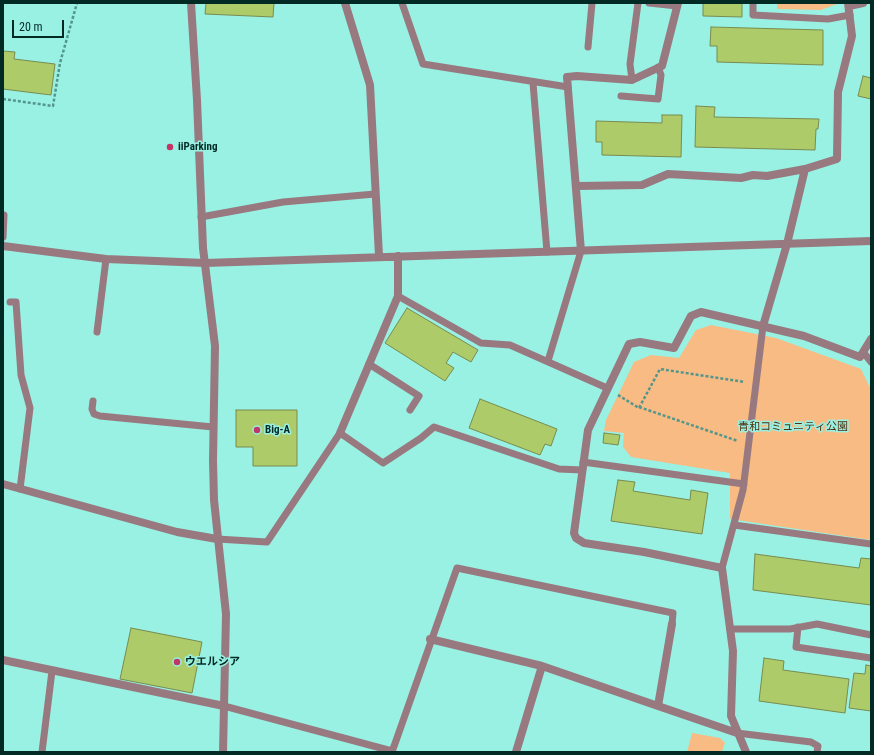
<!DOCTYPE html>
<meta charset="utf-8">
<style>
body{margin:0}
#map{position:relative;width:874px;height:755px;overflow:hidden;background:#99f1e3;font-family:"Roboto Condensed",sans-serif}
canvas{display:block}
.frame{position:absolute;inset:0;border:4px solid #022a25;pointer-events:none}
.scale{position:absolute;left:12px;top:20px;width:52px;height:18px;box-sizing:border-box;border:2px solid #022a25;border-top:0;padding-left:5px;font-size:12px;line-height:14px;white-space:nowrap;color:#022a25;-webkit-text-stroke:3px #99f1e3;paint-order:stroke}
</style>
<div id="map">
<canvas width="874" height="755"></canvas>
<div class="frame"></div>
<div class="scale">20 m</div>
</div>
<script>
const g = document.querySelector('canvas').getContext('2d');
g.lineJoin = 'round';
function paint(path, color) {
  g.fillStyle = color;
  g.fill(path, 'evenodd');
}
function toPath(rows) {
  const path = new Path2D();
  for (const r of rows) {
    path.moveTo(r[0], r[1]);
    for (let i = 2; i < r.length; i += 2) path.lineTo(r[i], r[i + 1]);
  }
  return path;
}
function stroke(path, color, width, dash) {
  g.strokeStyle = color;
  g.lineWidth = width;
  g.lineCap = dash ? 'butt' : 'round';
  g.setLineDash(dash || []);
  g.stroke(path);
}
function drawText(font, color, halo, rows, align = 'center') {
  g.font = font + ' "Roboto Condensed","Noto Sans JP",sans-serif';
  g.lineWidth = 3;
  g.setLineDash([]);
  g.textBaseline = 'middle';
  g.strokeStyle = halo;
  g.fillStyle = color;
  for (const [text, x, y, turn = 0] of rows) {
    g.save();
    g.translate(x, y);
    g.rotate((+turn || 0) * Math.PI / 180);
    g.textAlign = isNaN(turn) ? turn : align;
    if (halo) g.strokeText(text, 0, 0);
    g.fillText(text, 0, 0);
    g.restore();
  }
}
paint(toPath([
 [777,3,837,3,837,4,821,10,777,9],
 [711,325,776,338,861,369,871,390,871,540,730,519,730,473,631,457,623,447,624,433,604,431,606,420,634,362,651,355,679,358,696,330],
 [692,733,720,738,725,743,722,751,687,752]
]), '#f7bb83');
const building = toPath([
 [206,3,274,3,273,17,205,14,206,3],
 [703,3,742,3,742,17,703,16,703,3],
 [711,27,823,30,823,65,717,62,717,46,710,46,711,27],
 [3,51,15,52,14,59,55,64,51,95,3,89,3,51],
 [863,76,871,78,871,99,858,96,863,76],
 [696,106,715,107,714,117,819,119,818,129,816,129,815,150,695,147,696,106],
 [662,115,682,115,681,157,602,155,602,142,596,142,596,121,662,123,662,115],
 [407,308,478,350,471,362,453,352,446,363,454,368,445,381,385,343,407,308],
 [480,399,557,429,551,446,545,444,540,455,469,428,480,399],
 [236,410,297,410,297,466,253,466,253,447,236,447,236,410],
 [604,433,620,435,618,445,603,443,604,433],
 [618,480,635,482,633,491,690,500,691,490,708,493,702,534,611,521,618,480],
 [755,554,859,568,861,558,871,559,871,605,753,590,755,554],
 [131,628,202,642,192,693,120,679,131,628],
 [764,658,784,661,783,670,849,679,845,713,759,701,764,658],
 [866,665,871,666,871,711,849,708,854,673,865,674,866,665]
]);
paint(building, '#adcb69');
stroke(building, '#788b4f', 1);
stroke(toPath([
 [3,99,53,106,60,63,77,3],
 [618,395,639,408,660,369,745,382],
 [639,407,738,441]
]), '#54968c', 2.5, [3, 2]);
stroke(toPath([
 [402,3,423,64,568,87],
 [649,3,677,6],
 [753,3,753,15,828,19,850,15],
 [588,47,592,3],
 [632,80,630,64,638,3],
 [533,83,547,252],
 [621,96,658,99,661,75,658,67],
 [201,217,283,202,375,194],
 [3,237,4,215],
 [398,296,481,343,510,345,607,388],
 [10,302,16,302,21,375,30,408,20,489],
 [97,332,106,259],
 [864,353,871,362],
 [548,361,581,251],
 [369,364,419,396,410,410],
 [93,401,92,409,94,414,100,416,213,427],
 [583,462,744,484],
 [734,525,871,544],
 [217,539,267,542,340,433,383,463,421,438,434,427,559,469,582,470],
 [722,568,743,490,763,326],
 [798,627,796,647,871,658],
 [730,629,790,629,817,624,871,635],
 [224,706,392,751],
 [737,733,811,742,818,746,817,752],
 [42,752,52,671],
 [392,752,457,568,673,613,672,624]
]), '#987980', 7);
stroke(toPath([
 [345,3,370,85,379,256],
 [849,6,863,3],
 [577,186,642,185,668,174,741,178,753,175,767,176,805,169,837,159,838,92,852,36,848,3],
 [3,246,106,259,205,263,871,241],
 [581,251,567,77,577,76,632,80,662,66,678,3],
 [763,326,787,244,805,169],
 [340,433,398,296,398,256],
 [3,484,177,532,217,539],
 [430,639,542,666,658,706,672,624],
 [3,660,224,706],
 [658,706,737,733],
 [516,752,542,666],
 [746,752,731,716,733,651,722,568,644,552,584,543,576,538,574,533,588,430,629,344,640,342,674,348,691,316,701,312,804,336,860,357,871,339]
]), '#987980', 8);
stroke(toPath([
 [191,3,197,100,203,248,215,346,213,461,214,500,226,614,223,752]
]), '#987980', 8);
for (const [x, y, r, color] of [
 [170,147,4,"#c13568"],
 [257,430,4,"#c13568"],
 [177,662,4,"#c13568"]
]) {
  const dot = new Path2D();
  dot.arc(x, y, r, 0, 2 * Math.PI);
  g.fillStyle = color;
  g.fill(dot);
  stroke(dot, '#99f1e3', 1.5);
}
drawText('bold 11px', '#022a25', '#99f1e3', [
 ["iiParking",178,147],
 ["Big-A",265,430],
 ["ウエルシア",185,662]
], 'left');
drawText('11px', '#503111', '#99f1e3', [
 ["青和コミュニティ公園",793,427]
]);
</script>
